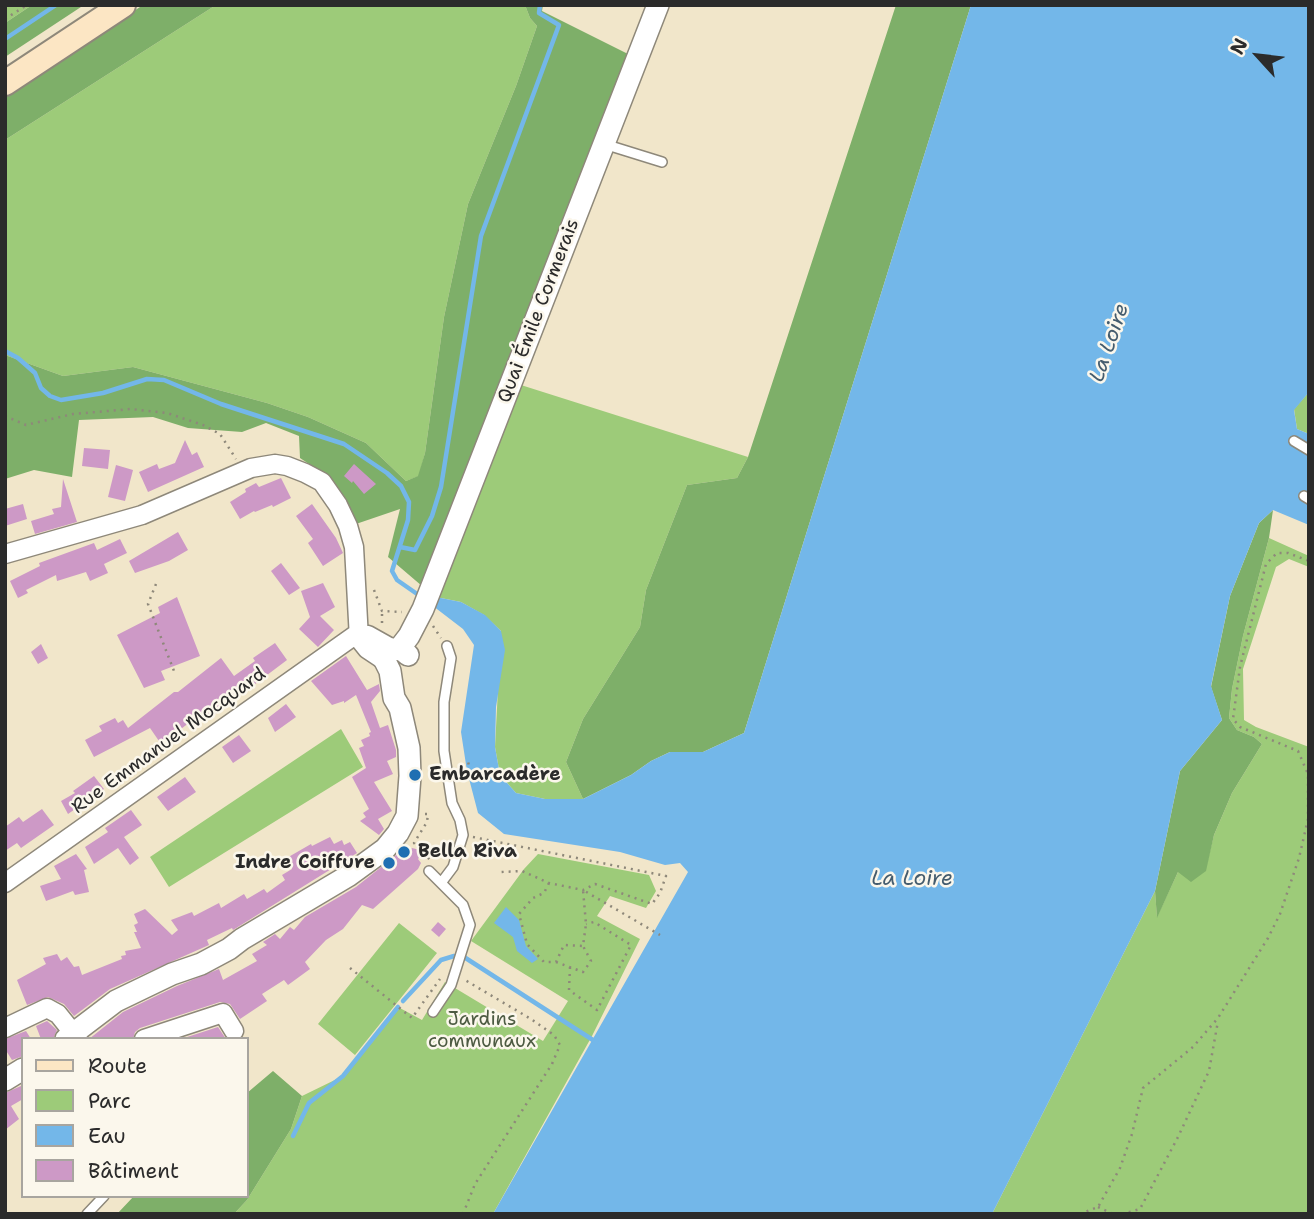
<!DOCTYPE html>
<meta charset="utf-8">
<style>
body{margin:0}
#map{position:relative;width:1314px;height:1219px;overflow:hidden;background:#f1e6ca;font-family:"Shantell Sans",sans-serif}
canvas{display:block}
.frame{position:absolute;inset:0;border:7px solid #2b2b2b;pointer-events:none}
.legend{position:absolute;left:21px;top:1037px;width:228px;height:161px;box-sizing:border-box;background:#fbf7ec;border:2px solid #a8a59f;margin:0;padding:9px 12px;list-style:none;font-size:21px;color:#2b2b2b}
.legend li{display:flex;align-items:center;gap:14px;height:35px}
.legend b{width:35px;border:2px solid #a8a59f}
.north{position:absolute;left:1223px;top:21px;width:70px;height:70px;-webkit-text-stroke:5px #fbf7ec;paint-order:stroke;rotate:297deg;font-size:19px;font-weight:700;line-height:28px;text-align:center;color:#2b2b2b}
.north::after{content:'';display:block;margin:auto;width:24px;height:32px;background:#2b2b2b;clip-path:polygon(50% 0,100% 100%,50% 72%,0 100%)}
</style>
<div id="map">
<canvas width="1314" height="1219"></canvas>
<div class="frame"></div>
<ul class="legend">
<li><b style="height:9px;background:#fce6c4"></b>Route</li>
<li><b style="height:19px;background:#9dcb79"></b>Parc</li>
<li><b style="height:19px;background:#73b7e9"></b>Eau</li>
<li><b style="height:19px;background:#cd99c6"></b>Bâtiment</li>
</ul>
<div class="north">N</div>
</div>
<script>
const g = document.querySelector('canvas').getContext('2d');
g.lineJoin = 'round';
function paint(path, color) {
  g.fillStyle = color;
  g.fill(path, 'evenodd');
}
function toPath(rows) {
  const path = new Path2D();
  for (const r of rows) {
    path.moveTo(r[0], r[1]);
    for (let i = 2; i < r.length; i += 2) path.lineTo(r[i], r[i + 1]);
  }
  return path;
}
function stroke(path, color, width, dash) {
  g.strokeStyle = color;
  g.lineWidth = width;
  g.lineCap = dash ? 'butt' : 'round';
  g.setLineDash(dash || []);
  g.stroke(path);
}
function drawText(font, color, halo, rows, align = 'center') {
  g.font = font + ' "Shantell Sans",sans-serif';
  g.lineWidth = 5;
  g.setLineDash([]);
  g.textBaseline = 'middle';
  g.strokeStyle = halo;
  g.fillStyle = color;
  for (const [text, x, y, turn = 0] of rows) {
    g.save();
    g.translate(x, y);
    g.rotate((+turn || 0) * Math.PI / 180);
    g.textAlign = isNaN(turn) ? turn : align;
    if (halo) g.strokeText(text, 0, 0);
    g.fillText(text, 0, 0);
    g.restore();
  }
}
paint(toPath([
 [5,5,32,5,5,23],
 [216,5,525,5,530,18,537,26,516,86,468,204,444,317,425,453,419,476,406,481,366,443,308,417,267,403,133,367,63,376,5,355,5,140],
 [502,379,748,457,737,478,687,485,646,590,640,627,583,719,566,762,583,799,545,799,516,793,500,775,495,747,501,631,484,615,461,602,436,597],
 [1309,392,1309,434,1297,429,1294,409],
 [1269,538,1309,556,1309,567,1289,559,1276,567,1243,669,1244,720,1256,727,1309,747,1309,1214,992,1214,1155,891,1157,917,1178,872,1205,871,1214,835,1232,793,1262,744,1254,737,1237,730,1229,718,1232,689,1243,636],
 [341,729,363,767,169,887,150,857],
 [538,854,649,875,656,891,646,908,610,896,597,916,640,939,592,1036,493,1214,234,1214,247,1200,291,1129,302,1096,343,1076,398,1007,422,1020,445,982,543,1041,568,1001,471,941,524,869],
 [399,923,437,953,355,1055,318,1024]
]), '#9dcb79');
paint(toPath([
 [32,5,84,5,5,57,5,23],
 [143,5,216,5,5,140,5,97],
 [525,5,543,5,542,11,628,54,422,586,388,557,400,509,353,525,324,474,300,458,299,436,266,423,242,432,188,428,153,417,79,420,72,477,34,470,5,479,5,355,63,376,133,367,267,403,308,417,366,443,406,481,418,476,425,453,444,317,468,204,516,86,537,26,530,18],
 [896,5,971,5,744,733,703,752,670,752,651,761,631,775,583,799,566,762,583,719,640,627,646,590,687,485,737,478,748,457],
 [1273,510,1269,538,1243,636,1232,689,1229,718,1237,730,1254,737,1262,744,1232,793,1214,835,1206,871,1191,882,1178,872,1157,918,1155,891,1180,771,1222,720,1211,687,1230,596,1259,523],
 [273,1071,302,1096,291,1129,247,1200,234,1214,117,1214,134,1196,247,1196,247,1093]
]), '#7eaf69');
paint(toPath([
 [971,5,1309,5,1309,392,1294,410,1297,429,1309,434,1309,525,1273,510,1259,523,1230,596,1211,686,1222,720,1180,771,1155,891,992,1214,493,1214,688,872,680,863,665,865,620,852,504,834,478,813,467,771,461,732,474,645,463,629,433,606,436,597,461,602,485,615,501,631,505,650,496,707,495,747,500,775,516,793,545,799,583,799,631,775,651,761,670,752,703,752,744,733],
 [506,907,519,920,526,946,538,959,532,963,517,951,513,937,494,923]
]), '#73b7e9');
stroke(toPath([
 [5,39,56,5],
 [5,351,18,358,35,373,41,388,50,396,61,400,103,393,147,379,164,380,221,404,344,444,387,473,401,486,409,502,408,520,392,571,397,580,420,596],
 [400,547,415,550,432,516,441,487,481,236,559,25,539,13,540,5],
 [464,957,596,1042],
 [403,1001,441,960,454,956],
 [293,1136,309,1103,343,1076,398,1007]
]), '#73b7e9', 4.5);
paint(toPath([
 [185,440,192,455,197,452,204,467,148,492,139,472,157,464,159,469,175,463],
 [84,448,110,450,108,469,82,466],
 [354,464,376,484,364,494,353,481,352,483,344,476],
 [116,465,133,470,125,501,108,497],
 [281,478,291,498,273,507,272,505,255,512,254,511,240,519,230,502,246,492,245,489,256,483,259,487],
 [63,479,77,522,35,534,31,521,54,514,52,509,61,507],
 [23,504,27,519,5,526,5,509],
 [312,504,336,538,343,553,323,566,308,543,313,539,296,516],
 [178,532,188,550,169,561,135,573,129,561],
 [120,539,127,553,104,564,108,573,90,581,86,572,57,581,56,575,26,590,28,593,18,598,10,581,40,566,39,563,94,543,97,550],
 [281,563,300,588,289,595,271,571],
 [323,583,335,607,320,616,334,630,318,647,299,629,310,617,301,591],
 [177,597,200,656,161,671,165,680,144,688,117,635,160,613,158,607],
 [275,643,287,660,210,718,206,710,161,744,150,728,94,757,85,740,102,731,99,726,115,718,118,723,123,720,128,728,174,692,178,692,221,658,234,676,255,661,253,658],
 [41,644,48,658,38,664,31,652],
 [346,656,367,690,379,684,380,691,371,702,380,728,388,725,396,750,396,757,387,761,393,774,374,782,392,811,378,819,384,829,379,835,360,821,366,817,363,813,369,809,352,777,366,768,359,748,364,746,361,740,370,736,369,733,371,732,356,695,344,703,344,701,332,705,311,681],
 [286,704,296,717,275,732,268,718],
 [239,735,251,751,233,763,222,747],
 [94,776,104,789,68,814,61,801,75,793,73,791],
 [185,777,196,792,168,811,157,797],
 [42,809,54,825,21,848,17,843,5,851,5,827,19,817,23,822],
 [131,810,142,825,124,837,139,858,130,865,118,848,94,864,85,847,108,832,105,828],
 [330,837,334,844,342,840,344,845,350,842,357,853,233,930,232,928,207,940,209,945,110,989,74,1016,64,1004,48,997,27,1005,17,980,46,964,43,958,57,954,61,961,67,957,74,967,79,966,82,975,122,959,121,956,126,955,125,951,141,948,134,932,137,932,134,925,138,923,134,914,145,909,172,935,178,930,171,920,192,912,194,916,219,903,221,908,244,894,247,899,264,889,267,893,285,880,282,875,292,869,285,859,311,844,312,846],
 [405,848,408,852,412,848,424,851,418,859,421,863,418,869,373,909,362,905,343,929,326,940,305,962,310,969,288,985,284,980,262,994,267,1001,240,1019,230,1004,220,1002,140,1028,135,1032,133,1039,89,1039,123,1012,177,986,219,969,223,980,257,961,252,954,267,945,263,942,275,934,280,939,290,927,294,930,305,917,356,887],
 [76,854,87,869,84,870,89,892,75,895,73,891,46,901,40,886,61,879,54,866],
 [438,922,446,929,439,937,431,930],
 [47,1021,57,1030,53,1039,41,1039,36,1026],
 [218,1027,226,1039,181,1039],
 [26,1031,31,1039,23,1039,23,1056,12,1060,5,1049,5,1039],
 [21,1086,23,1099,11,1106,19,1119,5,1130,5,1093]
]), '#cd99c6');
const service = toPath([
 [604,144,662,162],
 [1294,441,1309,450],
 [1304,496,1309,499],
 [429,871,463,905,470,925,451,985,433,1012],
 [441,883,453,867,463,835,460,820,452,803,444,751,444,702,451,658,447,646],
 [87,1214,104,1196]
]);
const minor = toPath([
 [5,554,142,515,251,468,275,464,287,466,305,473,322,482,338,505,348,526,354,547,359,639,367,649,385,661],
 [358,633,368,635,393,649],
 [5,883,358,633],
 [5,1028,47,1008,58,1014,78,1039],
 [144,1039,223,1013,234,1031]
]);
const tertiary = toPath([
 [399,649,409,636,423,609,658,5],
 [66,1039,116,1001,172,974,201,964,229,949,242,939,348,876,385,849,398,833,407,816,410,776,409,748,400,708,394,698,390,671,385,661,387,654,393,649,402,650,408,655],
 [5,1080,23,1069]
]);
const secondary = toPath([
 [5,83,123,5]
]);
stroke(service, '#8e887a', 12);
stroke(minor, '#8e887a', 21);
stroke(tertiary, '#8e887a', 24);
stroke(secondary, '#8e887a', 28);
stroke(toPath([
 [5,19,27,5],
 [5,416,26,425,73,414,131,409,167,413,203,425,220,434,236,459],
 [156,584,148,604,174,671],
 [374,590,382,611,402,612],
 [382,623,382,611],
 [433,626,441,638],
 [457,775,470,772,468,761],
 [425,814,428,814,427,822,414,843,431,861],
 [473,837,666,876,660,893,652,904,595,884,583,890,549,883,522,871,501,872],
 [549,883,544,893,533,898,519,914,527,944,544,962,556,962,564,945,583,946,586,924,583,890,660,935],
 [556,962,583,972,591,961,583,946],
 [570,967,569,990,597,1010,631,945,594,922,586,924],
 [350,968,412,1018,440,979],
 [1098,1207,1113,1214],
 [463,1214,475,1184,552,1064,560,1045,554,1035,531,1019,465,980],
 [1080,1214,1098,1207,1120,1168,1132,1134,1143,1088,1193,1047,1218,1018,1268,938,1280,914,1299,858,1308,819,1308,774,1298,751,1240,727,1233,719,1240,667,1266,564,1277,553,1288,553,1309,561],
 [1122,1214,1140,1209,1178,1137,1209,1071,1218,1021]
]), '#8e887a', 2.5, [2, 5]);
stroke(service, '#fff', 9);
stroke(minor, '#fff', 18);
stroke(tertiary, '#fff', 21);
stroke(secondary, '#fce6c4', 24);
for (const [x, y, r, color] of [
 [415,775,7,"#1f6fb2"],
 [404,852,7,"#1f6fb2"],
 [389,863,7,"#1f6fb2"]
]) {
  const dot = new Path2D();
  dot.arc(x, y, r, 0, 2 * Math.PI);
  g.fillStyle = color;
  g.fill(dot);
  stroke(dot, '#fbf7ec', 2.5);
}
drawText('19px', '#2b2b2b', '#fbf7ec', [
 ["Quai Émile Cormerais",539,311,-69],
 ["Rue Emmanuel Mocquard",169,741,-36]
]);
drawText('bold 19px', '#2b2b2b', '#fbf7ec', [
 ["Embarcadère",429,775],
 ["Bella Riva",418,852],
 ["Indre Coiffure",375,863,"right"]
], 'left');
drawText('19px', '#4d5b42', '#fbf7ec', [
 ["Jardins",482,1020],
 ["communaux",482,1042]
]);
drawText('italic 21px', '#445c6e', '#fbf7ec', [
 ["La Loire",1110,343,-71],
 ["La Loire",912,880]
]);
</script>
